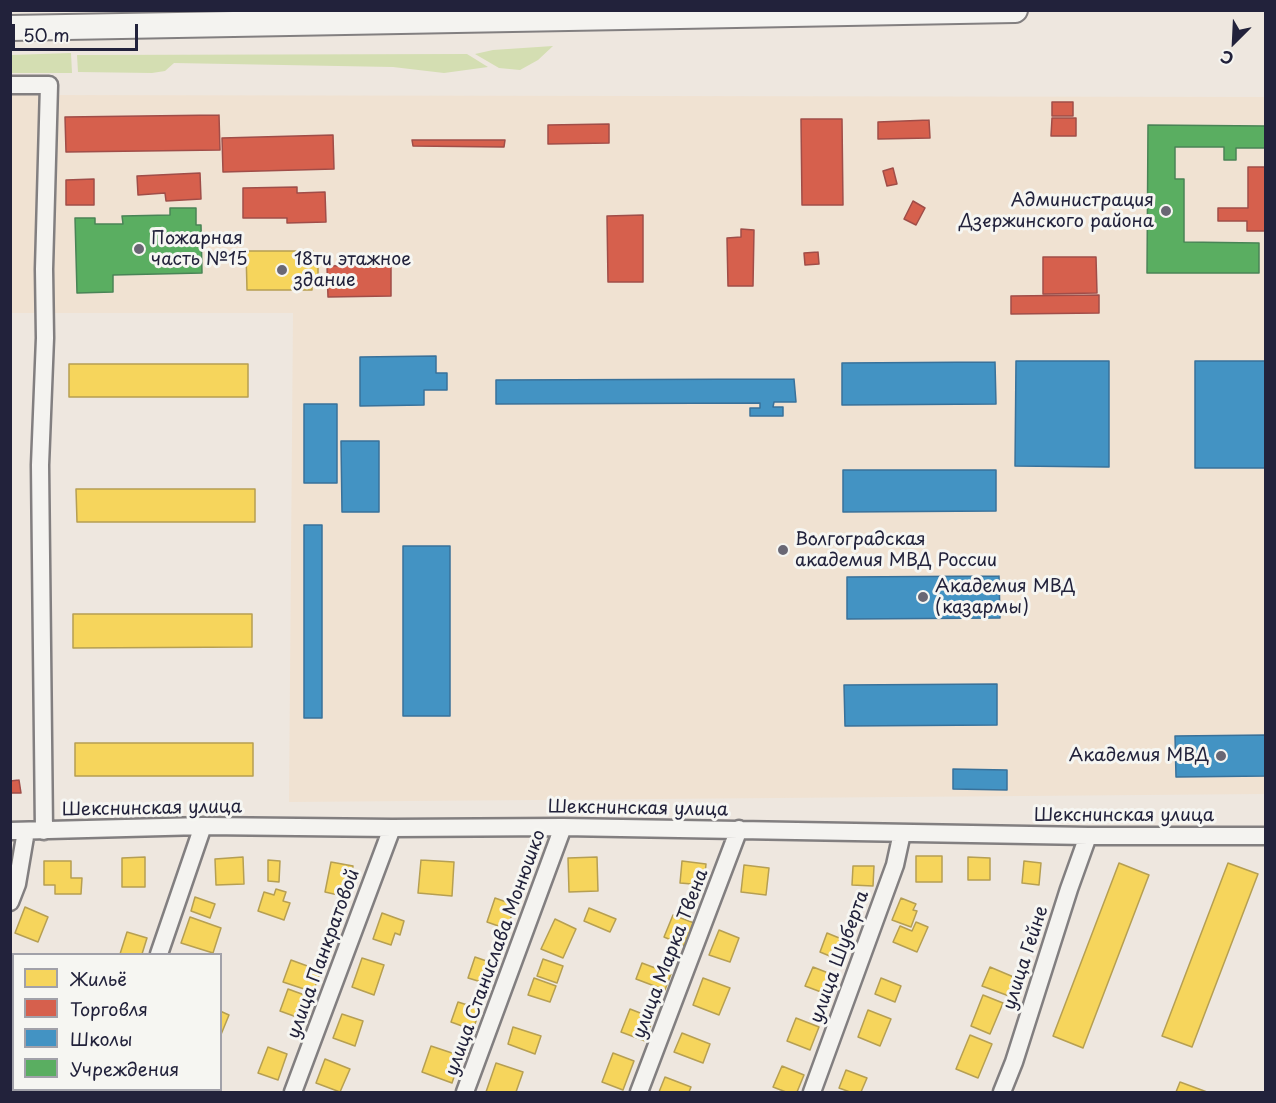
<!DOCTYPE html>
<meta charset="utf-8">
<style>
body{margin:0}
#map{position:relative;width:1276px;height:1103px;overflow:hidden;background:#eee7df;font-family:"Playpen Sans",sans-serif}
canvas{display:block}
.frame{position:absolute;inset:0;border:12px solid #22223b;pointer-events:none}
.legend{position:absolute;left:12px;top:953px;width:210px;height:138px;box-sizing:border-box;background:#f6f6f2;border:2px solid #a1a1a9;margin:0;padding:8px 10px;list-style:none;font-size:18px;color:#22223b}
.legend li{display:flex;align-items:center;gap:12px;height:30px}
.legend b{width:30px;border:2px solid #a1a1a9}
.north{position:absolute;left:1204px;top:12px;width:60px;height:60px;-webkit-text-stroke:4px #f6f6f2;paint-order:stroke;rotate:204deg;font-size:16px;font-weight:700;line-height:24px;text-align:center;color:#22223b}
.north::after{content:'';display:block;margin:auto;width:21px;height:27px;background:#22223b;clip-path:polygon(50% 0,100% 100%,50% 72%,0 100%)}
.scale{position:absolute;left:12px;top:24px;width:126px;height:27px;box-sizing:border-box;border:3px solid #22223b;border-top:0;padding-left:8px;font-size:18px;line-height:21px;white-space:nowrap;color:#22223b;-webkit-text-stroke:4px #f6f6f2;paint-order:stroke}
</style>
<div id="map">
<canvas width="1276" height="1103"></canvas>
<div class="frame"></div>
<ul class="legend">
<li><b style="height:16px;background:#f6d55c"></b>Жильё</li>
<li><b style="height:16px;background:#d6604d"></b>Торговля</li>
<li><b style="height:16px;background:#4393c3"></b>Школы</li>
<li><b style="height:16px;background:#5aae61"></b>Учреждения</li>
</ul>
<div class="north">С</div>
<div class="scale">50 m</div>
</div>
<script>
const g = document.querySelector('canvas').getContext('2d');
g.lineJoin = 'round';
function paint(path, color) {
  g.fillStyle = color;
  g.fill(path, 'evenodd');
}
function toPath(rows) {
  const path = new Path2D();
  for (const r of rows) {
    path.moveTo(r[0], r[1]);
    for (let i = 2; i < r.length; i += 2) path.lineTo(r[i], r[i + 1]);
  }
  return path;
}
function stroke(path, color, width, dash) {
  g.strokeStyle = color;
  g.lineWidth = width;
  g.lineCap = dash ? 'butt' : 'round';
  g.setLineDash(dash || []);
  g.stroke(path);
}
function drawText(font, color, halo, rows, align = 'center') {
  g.font = font + ' "Playpen Sans",sans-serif';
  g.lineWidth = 6;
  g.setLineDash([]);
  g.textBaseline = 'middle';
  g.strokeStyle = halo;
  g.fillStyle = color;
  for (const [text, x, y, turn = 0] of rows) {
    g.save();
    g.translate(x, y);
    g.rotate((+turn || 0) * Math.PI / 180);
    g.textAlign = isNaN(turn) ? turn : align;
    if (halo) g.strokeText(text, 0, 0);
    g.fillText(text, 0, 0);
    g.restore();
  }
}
paint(toPath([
 [11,95,1265,97,1265,794,289,802,293,313,11,313]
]), '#f0e2d2');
paint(toPath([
 [553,46,538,60,520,70,499,68,475,54,493,50],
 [71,53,72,73,11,73,11,55],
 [467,54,488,67,444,73,393,67,174,63,165,71,152,73,78,72,77,55]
]), '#d4deb2');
const homes = toPath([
 [246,251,313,251,313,262,318,262,318,278,312,278,312,290,247,290,246,251],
 [69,364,248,364,248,397,69,397,69,364],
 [76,489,255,489,255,522,77,522,76,489],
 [73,614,252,614,252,647,73,648,73,614],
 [75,743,253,743,253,776,75,776,75,743],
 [916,856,942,856,942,882,916,882,916,856],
 [145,857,145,887,122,887,122,858,145,857],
 [243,857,244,884,216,885,215,859,243,857],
 [597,857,598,891,569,892,568,858,597,857],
 [968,857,990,858,990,880,968,880,968,857],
 [268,860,280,861,279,882,268,881,268,860],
 [421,860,454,862,452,896,418,893,421,860],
 [44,861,71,861,71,878,82,878,81,894,55,894,55,885,44,885,44,861],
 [682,861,706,864,704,885,680,883,682,861],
 [1024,861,1041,863,1039,885,1022,883,1024,861],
 [331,862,353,866,347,897,325,892,331,862],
 [1119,863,1149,875,1083,1048,1053,1036,1119,863],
 [1228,863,1258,874,1192,1047,1162,1036,1228,863],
 [744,865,769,868,766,895,741,892,744,865],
 [853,866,874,866,873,886,852,885,853,866],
 [276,889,286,892,283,901,290,903,284,920,258,911,264,892,274,895,276,889],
 [195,897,215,904,210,918,191,911,195,897],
 [495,898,515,905,507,929,487,922,495,898],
 [901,898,916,904,913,910,917,911,911,927,892,920,901,898],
 [25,907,48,917,38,942,15,933,25,907],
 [589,908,616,919,610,932,584,921,589,908],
 [382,913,404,921,400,935,395,933,391,945,373,939,382,913],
 [673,915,694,923,685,946,664,937,673,915],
 [190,917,221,928,213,953,181,943,190,917],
 [555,919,576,929,563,958,541,949,555,919],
 [916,922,928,927,917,952,893,942,900,926,912,931,916,922],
 [719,930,739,938,730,962,709,955,719,930],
 [127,932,147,938,142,954,120,954,127,932],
 [827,933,849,942,842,961,820,952,827,933],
 [475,957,495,964,488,984,468,978,475,957],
 [362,958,384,965,374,995,352,987,362,958],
 [543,959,563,966,557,983,537,976,543,959],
 [291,960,321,971,313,992,283,982,291,960],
 [642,963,671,974,665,990,636,979,642,963],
 [813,967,836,976,829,995,805,986,813,967],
 [990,967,1016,978,1009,996,982,986,990,967],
 [534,978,556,986,550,1002,528,995,534,978],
 [703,978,730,988,719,1015,693,1005,703,978],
 [881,978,901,986,895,1002,875,994,881,978],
 [288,989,310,997,302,1019,280,1011,288,989],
 [983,995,1003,1003,990,1034,971,1026,983,995],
 [458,1002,480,1009,473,1030,451,1022,458,1002],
 [630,1009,653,1018,645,1041,621,1032,630,1009],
 [868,1010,891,1019,880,1046,858,1037,868,1010],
 [220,1011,229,1015,220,1037,220,1011],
 [342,1014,363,1021,355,1046,333,1038,342,1014],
 [796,1018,819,1027,810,1050,787,1041,796,1018],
 [513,1027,541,1036,535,1054,508,1044,513,1027],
 [682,1033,710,1044,703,1063,674,1052,682,1033],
 [970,1035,992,1044,978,1078,956,1069,970,1035],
 [431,1046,461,1056,452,1083,422,1072,431,1046],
 [268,1047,287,1054,278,1080,258,1073,268,1047],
 [613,1053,634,1061,623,1090,602,1082,613,1053],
 [325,1059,350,1069,340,1092,316,1083,325,1059],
 [496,1063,523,1072,516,1092,486,1092,496,1063],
 [782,1066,804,1075,797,1092,786,1092,773,1087,782,1066],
 [846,1070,867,1078,861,1092,850,1092,839,1088,846,1070],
 [665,1077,691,1087,689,1092,659,1092,665,1077],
 [1180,1082,1207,1092,1176,1092,1180,1082]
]);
paint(homes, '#f6d55c');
stroke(homes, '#b69f52', 1.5);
const shops = toPath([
 [1052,102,1073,102,1073,116,1052,116,1052,102],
 [219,115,220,150,66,152,65,117,219,115],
 [1052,118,1076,118,1076,136,1051,136,1052,118],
 [801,119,842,119,843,205,802,205,801,119],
 [929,120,930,138,878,139,878,122,929,120],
 [609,124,609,143,548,144,548,125,609,124],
 [333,135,334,169,223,172,222,138,333,135],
 [412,140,505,140,504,147,413,146,412,140],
 [1248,167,1266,167,1266,231,1247,231,1247,221,1218,221,1218,208,1248,208,1248,167],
 [893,168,897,184,887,186,883,171,893,168],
 [200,173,201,199,166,201,165,193,138,195,137,176,200,173],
 [94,179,94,205,66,205,66,180,94,179],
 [297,187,297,193,325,192,326,222,287,223,287,218,243,218,243,188,297,187],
 [913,201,925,208,916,225,904,219,913,201],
 [643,215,643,282,608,282,607,216,643,215],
 [741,229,754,230,753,286,728,286,727,238,741,237,741,229],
 [818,252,819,264,805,265,804,253,818,252],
 [1043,257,1096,257,1097,293,1043,294,1043,257],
 [391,265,391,296,328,297,327,266,391,265],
 [1099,295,1099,313,1011,314,1011,296,1099,295],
 [19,780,21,793,10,793,10,781,19,780]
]);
paint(shops, '#d6604d');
stroke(shops, '#a04d48', 1.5);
const schools = toPath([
 [436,356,436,373,447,373,447,390,424,390,424,405,360,406,360,357,436,356],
 [1016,361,1109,361,1109,467,1015,466,1016,361],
 [1195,361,1266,361,1266,468,1195,468,1195,361],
 [995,362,996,404,842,405,842,363,995,362],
 [794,379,796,402,774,402,773,407,783,407,783,416,750,416,750,408,760,408,760,403,496,404,496,380,794,379],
 [304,404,337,404,337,483,304,483,304,404],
 [341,441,379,441,379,512,342,512,341,441],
 [843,470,996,470,996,511,843,512,843,470],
 [304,525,322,525,322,718,304,718,304,525],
 [403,546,450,546,450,716,403,716,403,546],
 [999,576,1000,618,847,619,847,577,999,576],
 [997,684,997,725,845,726,844,685,997,684],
 [1266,735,1266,776,1176,777,1175,736,1266,735],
 [953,769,1007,770,1007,790,953,789,953,769]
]);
paint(schools, '#4393c3');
stroke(schools, '#39719a', 1.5);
const public = toPath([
 [1148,125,1266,126,1266,148,1236,148,1236,160,1224,160,1224,147,1175,147,1175,179,1184,179,1184,242,1259,243,1259,273,1147,273,1148,125],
 [170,208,196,208,196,225,201,225,202,273,113,275,113,292,77,293,75,218,95,218,95,224,123,224,122,216,170,215,170,208]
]);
paint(public, '#5aae61');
stroke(public, '#498456', 1.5);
const minor = toPath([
 [10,85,49,85,44,269,45,338,40,465,44,831],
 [10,831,203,826,392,828,563,827,1088,836,1266,836],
 [10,902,17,884,26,831],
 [159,954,203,826],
 [108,1092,109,1090],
 [293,1092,392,828],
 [465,1092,563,827],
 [639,1092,739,829],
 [812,1092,895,865,902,833],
 [1002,1092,1014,1062,1069,889,1088,836]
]);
const highway = toPath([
 [10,28,1015,10]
]);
stroke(minor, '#827f80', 21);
stroke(highway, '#827f80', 28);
stroke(minor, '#f4f3f0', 16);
stroke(highway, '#f4f3f0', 24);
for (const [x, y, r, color] of [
 [1166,211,6,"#696774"],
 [139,249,6,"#696774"],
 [282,270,6,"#696774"],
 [783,550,6,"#696774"],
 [923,597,6,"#696774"],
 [1221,756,6,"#696774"]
]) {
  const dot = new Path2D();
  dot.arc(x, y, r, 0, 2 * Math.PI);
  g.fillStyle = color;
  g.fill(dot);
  stroke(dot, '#f6f6f2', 2);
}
drawText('18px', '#22223b', '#f6f6f2', [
 ["Администрация",1154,201,"right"],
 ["Дзержинского района",1154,222,"right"],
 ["Пожарная",151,239],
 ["часть №15",151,260],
 ["18ти этажное",294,260],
 ["здание",294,281],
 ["Волгоградская",795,540],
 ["академия МВД России",795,561],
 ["Академия МВД",935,587],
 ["(казармы)",935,608],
 ["Академия МВД",1209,756,"right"]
], 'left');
drawText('18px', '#22223b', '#f6f6f2', [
 ["Шекснинская улица",152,809,-1],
 ["Шекснинская улица",638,809,1],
 ["Шекснинская улица",1124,816],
 ["улица Станислава Монюшко",496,953,-70],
 ["улица Панкратовой",324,954,-70],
 ["улица Марка Твена",671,954,-69],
 ["улица Шуберта",840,957,-70],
 ["улица Гейне",1026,958,-72]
]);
</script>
